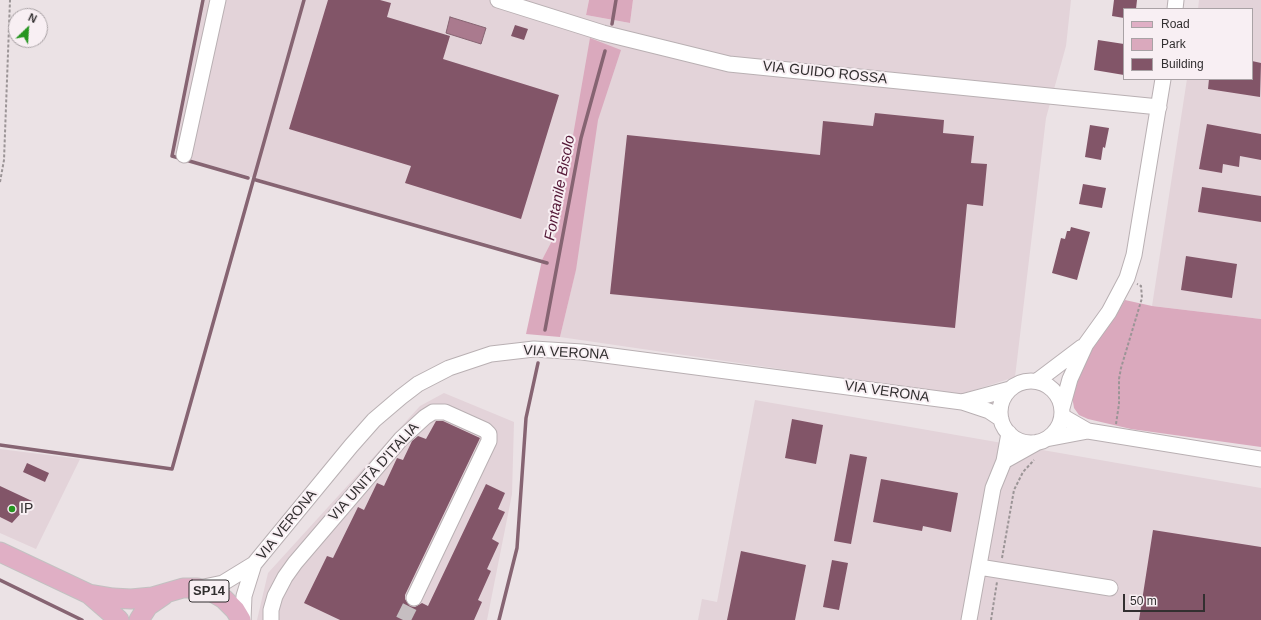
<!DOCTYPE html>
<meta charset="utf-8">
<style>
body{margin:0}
#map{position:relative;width:1261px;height:620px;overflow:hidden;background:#ebe2e5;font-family:Arial,sans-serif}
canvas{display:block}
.legend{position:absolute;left:1123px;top:8px;width:130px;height:72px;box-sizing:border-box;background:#f8eff3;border:1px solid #a9a2a5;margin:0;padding:5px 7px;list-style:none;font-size:12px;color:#322f30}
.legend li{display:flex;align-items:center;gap:8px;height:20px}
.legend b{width:20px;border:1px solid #a9a2a5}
.north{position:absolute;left:8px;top:8px;width:40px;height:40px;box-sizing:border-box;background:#f8eff3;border:1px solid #a9a2a5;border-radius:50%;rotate:25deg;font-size:11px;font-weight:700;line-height:16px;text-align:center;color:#322f30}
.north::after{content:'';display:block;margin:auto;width:14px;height:18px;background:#269520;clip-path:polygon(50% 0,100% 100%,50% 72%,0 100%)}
.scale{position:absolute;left:1123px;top:594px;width:82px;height:18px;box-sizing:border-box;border:2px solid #322f30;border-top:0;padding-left:5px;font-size:12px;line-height:14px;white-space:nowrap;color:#322f30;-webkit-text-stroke:3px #f8eff3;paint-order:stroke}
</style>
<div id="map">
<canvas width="1261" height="620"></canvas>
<ul class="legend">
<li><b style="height:5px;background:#e0afc5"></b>Road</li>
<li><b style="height:11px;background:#daa9bd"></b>Park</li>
<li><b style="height:11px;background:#825568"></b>Building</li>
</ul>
<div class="north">N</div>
<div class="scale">50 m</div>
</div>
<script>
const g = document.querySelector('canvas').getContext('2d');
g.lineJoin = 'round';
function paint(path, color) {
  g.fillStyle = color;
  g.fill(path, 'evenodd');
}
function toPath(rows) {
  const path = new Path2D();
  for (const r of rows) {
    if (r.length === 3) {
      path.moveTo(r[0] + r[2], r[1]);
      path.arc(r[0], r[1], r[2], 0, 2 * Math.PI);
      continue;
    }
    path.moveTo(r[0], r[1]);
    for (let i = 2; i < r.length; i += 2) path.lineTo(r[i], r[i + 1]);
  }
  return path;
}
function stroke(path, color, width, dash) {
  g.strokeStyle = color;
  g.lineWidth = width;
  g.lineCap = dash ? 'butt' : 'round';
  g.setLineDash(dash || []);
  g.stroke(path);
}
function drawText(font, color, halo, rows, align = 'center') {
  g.font = font + ' Arial,sans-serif';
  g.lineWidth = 4;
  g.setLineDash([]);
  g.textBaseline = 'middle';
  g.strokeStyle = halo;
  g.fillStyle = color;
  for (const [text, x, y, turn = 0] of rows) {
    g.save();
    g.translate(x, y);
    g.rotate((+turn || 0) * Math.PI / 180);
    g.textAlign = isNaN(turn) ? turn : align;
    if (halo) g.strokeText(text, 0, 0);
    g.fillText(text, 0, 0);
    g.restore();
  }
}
paint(toPath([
 [205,0,589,0,586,15,630,23,633,0,1071,0,1066,46,1046,118,1015,377,959,395,560,337,576,269,174,155],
 [1199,0,1261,0,1261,319,1152,306,1187,79,1252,79,1252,9,1198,9],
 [444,393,514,422,512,494,487,620,257,620,268,573,420,406],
 [755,400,1261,488,1261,620,698,620,702,599,717,602],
 [0,449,80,459,36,549,0,533]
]), '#e3d3d9');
paint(toPath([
 [589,0,633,0,630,23,586,15],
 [590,38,621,50,598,120,576,270,560,337,526,334,542,260,556,233],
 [1125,300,1152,306,1261,319,1261,447,1131,429,1088,419,1079,415,1074,408,1072,396,1079,371,1094,346]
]), '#daa9bd');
const water = toPath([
 [450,17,486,28,481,44,446,33,450,17]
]);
paint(water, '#aa7a8e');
stroke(water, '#866472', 1);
stroke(toPath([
 [203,0,172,156,248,178],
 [612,24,616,0],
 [256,180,547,263],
 [545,330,581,138,605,51],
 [0,445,172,469,304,0],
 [0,580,82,620],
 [499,620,517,548,526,418,538,363]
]), '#866472', 3.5);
paint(toPath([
 [328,0,380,0,391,3,387,17,450,36,443,59,559,95,521,219,405,183,411,166,289,129],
 [1114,0,1137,0,1136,9,1124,9,1124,18,1112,16],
 [515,25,528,29,524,40,511,36],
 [1098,40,1124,44,1124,75,1094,70],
 [1252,61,1261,63,1260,97,1208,89,1209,79,1252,79],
 [875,113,944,120,943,133,974,136,971,163,987,164,983,206,967,204,955,328,610,294,627,135,820,155,823,121,873,126],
 [1207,124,1261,134,1261,160,1240,156,1239,167,1223,164,1222,173,1199,169],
 [1090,125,1109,128,1105,148,1103,147,1101,160,1085,157],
 [1083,184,1106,188,1102,208,1079,204],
 [1202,187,1261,196,1261,222,1198,212],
 [1071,227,1090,232,1077,280,1052,273,1061,238,1065,239,1067,231,1070,231],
 [1186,256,1237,264,1232,298,1181,290],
 [792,419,823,425,816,464,785,458],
 [436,421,443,421,480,438,405,595,405,599,410,606,415,607,422,603,428,606,486,484,505,493,498,509,505,512,492,539,499,543,487,569,491,571,478,600,482,602,474,620,340,620,304,603,327,556,333,558,358,507,364,510,377,483,384,486,397,458,403,460,412,441,418,436,426,439],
 [850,454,867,457,851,544,834,541],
 [27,463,49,473,45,482,23,472],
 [881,479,958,493,951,532,923,526,922,531,873,522],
 [0,486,32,501,12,523,0,517],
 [1153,530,1261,547,1261,620,1139,620],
 [741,551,806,565,795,620,727,620],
 [832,560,848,563,839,610,823,607]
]), '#825568');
stroke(toPath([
 [403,620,414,598]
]), '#c6bec1', 15, [15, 8]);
const minor = toPath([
 [498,0,603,33,729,64,1159,107],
 [1175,9,1176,0],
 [184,155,218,0],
 [1037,381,1082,347],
 [1031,412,31],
 [962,402,1010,389],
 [1062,408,1070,379,1086,344,1109,312,1127,278,1134,255,1163,79],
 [1062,416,1088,431,1261,459],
 [1046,439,1088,431],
 [1004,461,1038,442],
 [979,567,1110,588],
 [199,588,223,583,254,564,351,446,374,420,401,397,418,384,449,368,491,354,534,349,582,352,962,402,989,411,1001,419],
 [243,620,244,596,254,564],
 [271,620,271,610,275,596,285,577,295,563,401,439,425,417,433,412,445,412,485,430,489,434,489,441,414,598],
 [969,620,993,488,1004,461,1009,433]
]);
const major = toPath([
 [0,552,89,594,119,620],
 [89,594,113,598,131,599,152,597,183,588,197,588,212,592,224,599,235,610,241,620],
 [139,620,148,606,164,595]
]);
stroke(minor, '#b9b0b3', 17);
stroke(major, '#c2c1c1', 21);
stroke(toPath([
 [0,182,4,160,10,0],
 [1116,424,1119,404,1119,379,1121,368,1142,298,1141,286,1137,284],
 [1002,558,1014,490,1023,472,1034,460],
 [991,620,997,582]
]), '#9c9597', 2, [3, 2]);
stroke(minor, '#fff', 15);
stroke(major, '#e0afc5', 19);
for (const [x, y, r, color] of [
 [12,509,4,"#269520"]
]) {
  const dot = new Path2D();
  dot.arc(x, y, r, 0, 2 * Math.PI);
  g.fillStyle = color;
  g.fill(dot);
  stroke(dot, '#f8eff3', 1.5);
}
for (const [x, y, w] of [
 [209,591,40]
]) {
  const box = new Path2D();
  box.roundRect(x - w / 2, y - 11, w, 22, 3);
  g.fillStyle = '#f8eff3';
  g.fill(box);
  stroke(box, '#322f30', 1);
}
drawText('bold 13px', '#322f30', null, [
 ["SP14",209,591]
]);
drawText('14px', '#322f30', '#f8eff3', [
 ["VIA GUIDO ROSSA",825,73,6],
 ["VIA VERONA",566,353,3],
 ["VIA VERONA",887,392,8],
 ["VIA UNITÀ D'ITALIA",374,472,-48],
 ["VIA VERONA",287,525,-51]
]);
drawText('14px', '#322f30', '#f8eff3', [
 ["IP",20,509]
], 'left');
drawText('italic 15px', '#531736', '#f8eff3', [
 ["Fontanile Bisolo",560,188,-79]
]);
</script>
